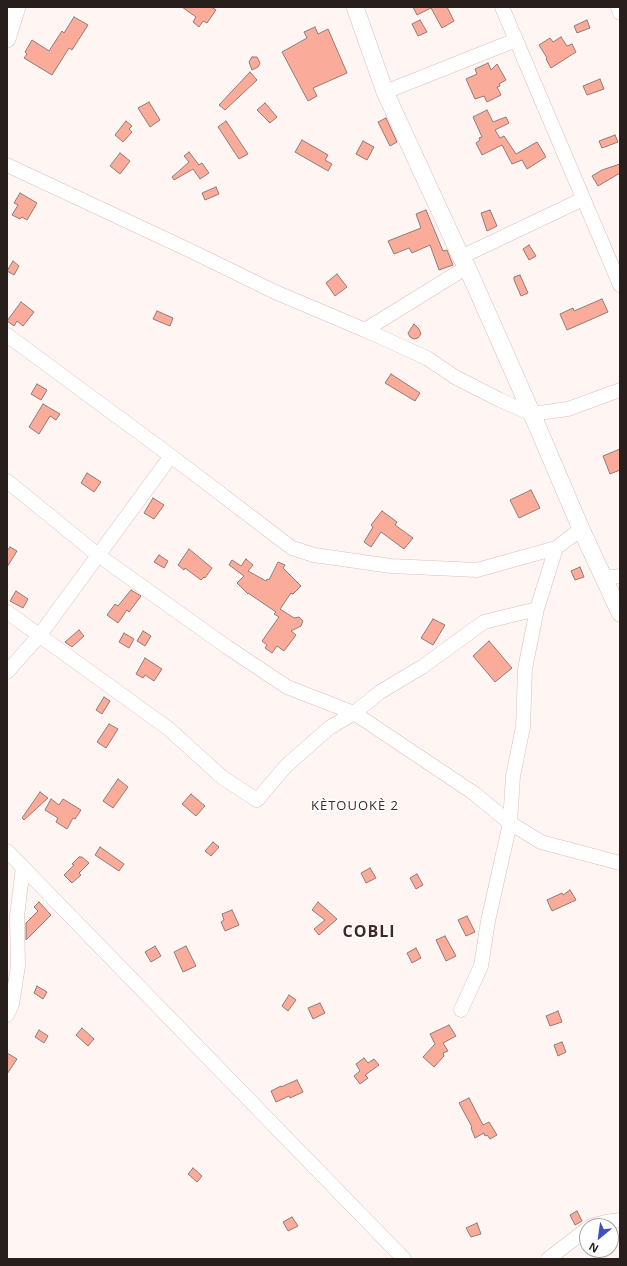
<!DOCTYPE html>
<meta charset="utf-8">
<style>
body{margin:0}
#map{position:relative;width:627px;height:1266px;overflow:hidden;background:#fff5f3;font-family:"Open Sans",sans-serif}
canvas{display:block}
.frame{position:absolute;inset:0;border:8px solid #281f1d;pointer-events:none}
.north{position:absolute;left:579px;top:1218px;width:40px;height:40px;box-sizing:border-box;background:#fff;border:1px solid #a9a5a5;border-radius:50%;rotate:209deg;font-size:11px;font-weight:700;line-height:16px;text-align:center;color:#281f1d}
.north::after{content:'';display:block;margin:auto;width:14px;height:18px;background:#3f4dc1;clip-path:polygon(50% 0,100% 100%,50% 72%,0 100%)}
</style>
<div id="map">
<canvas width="627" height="1266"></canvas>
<div class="frame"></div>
<div class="north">N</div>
</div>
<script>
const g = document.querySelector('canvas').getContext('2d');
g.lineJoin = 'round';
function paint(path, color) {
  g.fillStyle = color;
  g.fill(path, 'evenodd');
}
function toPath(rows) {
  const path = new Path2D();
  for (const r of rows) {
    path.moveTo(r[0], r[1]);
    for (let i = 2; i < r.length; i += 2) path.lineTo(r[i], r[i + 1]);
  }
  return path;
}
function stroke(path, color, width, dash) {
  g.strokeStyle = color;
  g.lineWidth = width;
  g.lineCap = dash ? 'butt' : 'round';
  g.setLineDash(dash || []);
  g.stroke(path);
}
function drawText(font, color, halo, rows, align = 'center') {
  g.font = font + ' "Open Sans",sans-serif';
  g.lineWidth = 3;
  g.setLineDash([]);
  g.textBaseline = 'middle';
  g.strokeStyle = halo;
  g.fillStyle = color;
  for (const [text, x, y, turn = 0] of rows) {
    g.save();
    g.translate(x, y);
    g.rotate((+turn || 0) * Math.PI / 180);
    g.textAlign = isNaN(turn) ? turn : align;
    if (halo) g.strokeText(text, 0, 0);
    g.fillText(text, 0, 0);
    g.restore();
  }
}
const building = toPath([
 [182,7,211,7,216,10,207,23,203,21,199,27,193,22,196,17,182,7],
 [413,7,447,7,454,21,442,28,431,8,417,15,413,7],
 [74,17,88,25,72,50,69,48,52,75,24,58,27,54,25,52,32,40,49,51,62,31,64,33,74,17],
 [420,20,427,32,418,36,412,24,420,20],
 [587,20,590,28,577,33,574,26,587,20],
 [315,27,318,34,328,29,347,73,313,88,317,96,308,101,282,52,307,38,304,32,315,27],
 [561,37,567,46,572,44,576,52,551,68,546,59,547,58,539,45,550,38,553,42,561,37],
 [252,57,257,57,260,63,258,67,252,70,249,62,252,57],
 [488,63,491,70,497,64,506,80,499,84,500,86,497,87,501,95,487,102,484,96,475,99,466,79,477,74,475,69,488,63],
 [250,72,257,80,225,110,219,105,250,72],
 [600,79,604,89,587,95,583,86,600,79],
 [149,102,160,120,150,127,138,108,149,102],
 [265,103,277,117,270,123,257,110,265,103],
 [487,110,493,122,506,117,509,123,495,130,500,138,504,136,516,154,537,142,546,157,527,169,522,160,512,164,502,145,482,155,476,143,480,140,479,138,482,137,473,117,487,110],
 [386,118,397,142,390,146,378,122,386,118],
 [126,121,132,126,129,129,132,132,123,142,115,135,126,121],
 [226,121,248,154,239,159,218,127,226,121],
 [615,135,618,142,602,148,599,141,615,135],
 [302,140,328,155,325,160,332,164,328,171,295,152,302,140],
 [363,141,374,147,367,160,356,154,363,141],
 [189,152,199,165,202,163,209,173,200,179,193,169,174,180,172,177,189,162,184,156,189,152],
 [120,153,130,161,120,174,110,166,120,153],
 [620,164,620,173,598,186,592,176,602,170,620,164],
 [216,187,219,194,205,200,202,193,216,187],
 [20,193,37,203,27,220,22,217,20,219,12,215,18,205,14,203,20,193],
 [426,210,443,251,447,250,453,265,439,270,430,245,412,253,409,248,394,254,388,241,421,228,416,214,426,210],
 [490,210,497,226,487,231,481,213,490,210],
 [529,245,536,256,529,260,523,249,529,245],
 [13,261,19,266,14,275,7,271,13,261],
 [337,274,347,287,335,296,326,283,337,274],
 [520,275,528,293,521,296,514,280,514,277,520,275],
 [602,299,608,312,567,330,560,314,573,308,574,311,602,299],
 [21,302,34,312,23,326,17,321,14,326,7,321,21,302],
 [157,311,173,318,170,326,153,319,157,311],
 [414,324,419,329,421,334,418,338,414,339,410,337,408,333,414,324],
 [391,374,420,393,415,401,385,383,391,374],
 [37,384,47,390,41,400,31,394,37,384],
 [43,404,60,414,56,420,50,416,39,434,29,427,43,404],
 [620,449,620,470,610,474,603,456,620,449],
 [87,473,101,482,94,492,81,483,87,473],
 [531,490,540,508,519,518,510,500,531,490],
 [153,498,164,505,154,519,144,513,153,498],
 [382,511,397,522,395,525,413,538,404,549,381,532,371,547,364,542,373,527,371,525,382,511],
 [10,547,17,551,7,567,7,551,10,547],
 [189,549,212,568,205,578,204,577,201,580,185,568,184,570,178,565,189,549],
 [159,555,168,561,164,568,154,562,159,555],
 [246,559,253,565,248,571,266,581,267,579,269,580,278,562,285,565,283,568,301,586,293,594,291,593,280,609,294,618,299,617,303,621,301,626,291,631,296,635,284,651,277,646,272,653,265,648,267,645,262,641,279,617,274,614,276,612,248,593,248,594,237,583,244,576,229,565,232,560,241,566,246,559],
 [580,567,584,577,575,580,571,571,580,567],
 [131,590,141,596,129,612,127,610,118,623,107,615,115,604,118,606,131,590],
 [16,591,28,599,23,608,10,601,16,591],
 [433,619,445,625,433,645,421,638,433,619],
 [79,630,84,636,72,647,65,642,79,630],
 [143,631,151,636,145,646,137,641,143,631],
 [124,633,134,639,129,648,119,642,124,633],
 [489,641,512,668,495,682,473,656,489,641],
 [145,658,162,669,154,681,145,675,143,678,136,674,145,658],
 [104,697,110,701,102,714,96,710,104,697],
 [109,724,118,729,106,748,97,742,109,724],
 [118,779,128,787,113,808,103,801,118,779],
 [40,792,48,798,24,820,22,818,40,792],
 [191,794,205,806,196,816,182,804,191,794],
 [51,799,59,805,63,799,81,810,75,819,73,818,67,829,56,822,58,818,45,810,51,799],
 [213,842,219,847,211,856,205,851,213,842],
 [100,847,124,864,119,871,95,855,100,847],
 [79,857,82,857,89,863,79,873,81,875,72,883,64,875,74,865,72,864,79,857],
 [370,868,376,878,366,883,361,873,370,868],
 [417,874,423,885,416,889,410,878,417,874],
 [570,890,576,900,552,911,547,900,562,893,563,895,570,890],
 [39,902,51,915,26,940,26,923,38,911,34,907,39,902],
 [318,902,337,919,319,935,314,929,325,920,312,910,318,902],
 [232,910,239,925,225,931,221,922,224,920,222,914,232,910],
 [467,916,475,932,466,936,458,920,467,916],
 [445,936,456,956,446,961,436,940,445,936],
 [155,946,161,956,151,962,145,952,155,946],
 [186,946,196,966,183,972,174,952,186,946],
 [416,948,421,958,412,963,407,953,416,948],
 [37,986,47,992,43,999,34,993,37,986],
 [289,995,296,1000,288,1011,282,1006,289,995],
 [320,1003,325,1013,313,1019,308,1008,320,1003],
 [558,1011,562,1022,550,1026,546,1016,558,1011],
 [449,1025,456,1036,443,1043,448,1051,443,1053,444,1056,434,1067,423,1057,435,1044,430,1034,449,1025],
 [82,1028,94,1039,88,1046,76,1035,82,1028],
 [39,1030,48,1036,44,1043,35,1037,39,1030],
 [562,1042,566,1052,558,1056,554,1045,562,1042],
 [7,1053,17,1059,7,1074,7,1053],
 [364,1058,368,1063,374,1059,379,1065,365,1075,368,1078,360,1084,354,1076,360,1071,356,1064,364,1058],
 [297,1080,303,1092,290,1098,289,1096,276,1102,271,1091,281,1086,281,1087,297,1080],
 [469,1098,483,1125,489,1122,497,1135,490,1139,487,1135,485,1136,484,1133,475,1138,471,1128,472,1127,459,1103,469,1098],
 [193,1168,202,1176,197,1182,188,1174,193,1168],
 [577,1211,582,1221,575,1225,570,1215,577,1211],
 [292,1217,298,1226,288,1231,283,1222,292,1217],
 [477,1223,481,1234,471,1237,466,1228,477,1223]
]);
paint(building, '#fbab9a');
stroke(building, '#927b76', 1);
const minor = toPath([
 [502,7,620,285],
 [618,7,620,13],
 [385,92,516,40],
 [7,165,189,250,275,292,365,330,427,358,455,377,500,400,532,414,568,409,620,390],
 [461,257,583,199],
 [365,330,467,267],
 [7,335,171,456,292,548,314,555,391,566,477,570,556,548,581,529],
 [7,481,98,555,227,647,287,687,354,713,475,794,510,823,541,842,620,863],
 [605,578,620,576],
 [7,612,169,729,223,778,257,800,286,766,329,728,354,713,380,692,422,667,484,622,537,609],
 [7,672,39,636,171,456],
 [7,851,404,1259],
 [461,1010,481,966,488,921,510,823,513,776,523,727,525,669,537,609,556,548],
 [7,1015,12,1004,18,966,17,916,23,867],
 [591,1226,606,1222,620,1220],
 [548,1259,587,1229]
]);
const major = toPath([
 [355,7,385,92,461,257,467,267,532,414,581,529,620,613],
 [7,39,17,7]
]);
stroke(minor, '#d9c0bb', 15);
stroke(major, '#d9c0bb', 18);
stroke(minor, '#fff', 14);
stroke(major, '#fff', 17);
g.letterSpacing = '1px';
drawText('13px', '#3d2a26', '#fff', [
 ["KÈTOUOKÈ 2",355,806]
]);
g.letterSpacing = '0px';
g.letterSpacing = '1px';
drawText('bold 16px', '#3d2a26', '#fff', [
 ["COBLI",369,932]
]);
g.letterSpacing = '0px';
</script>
